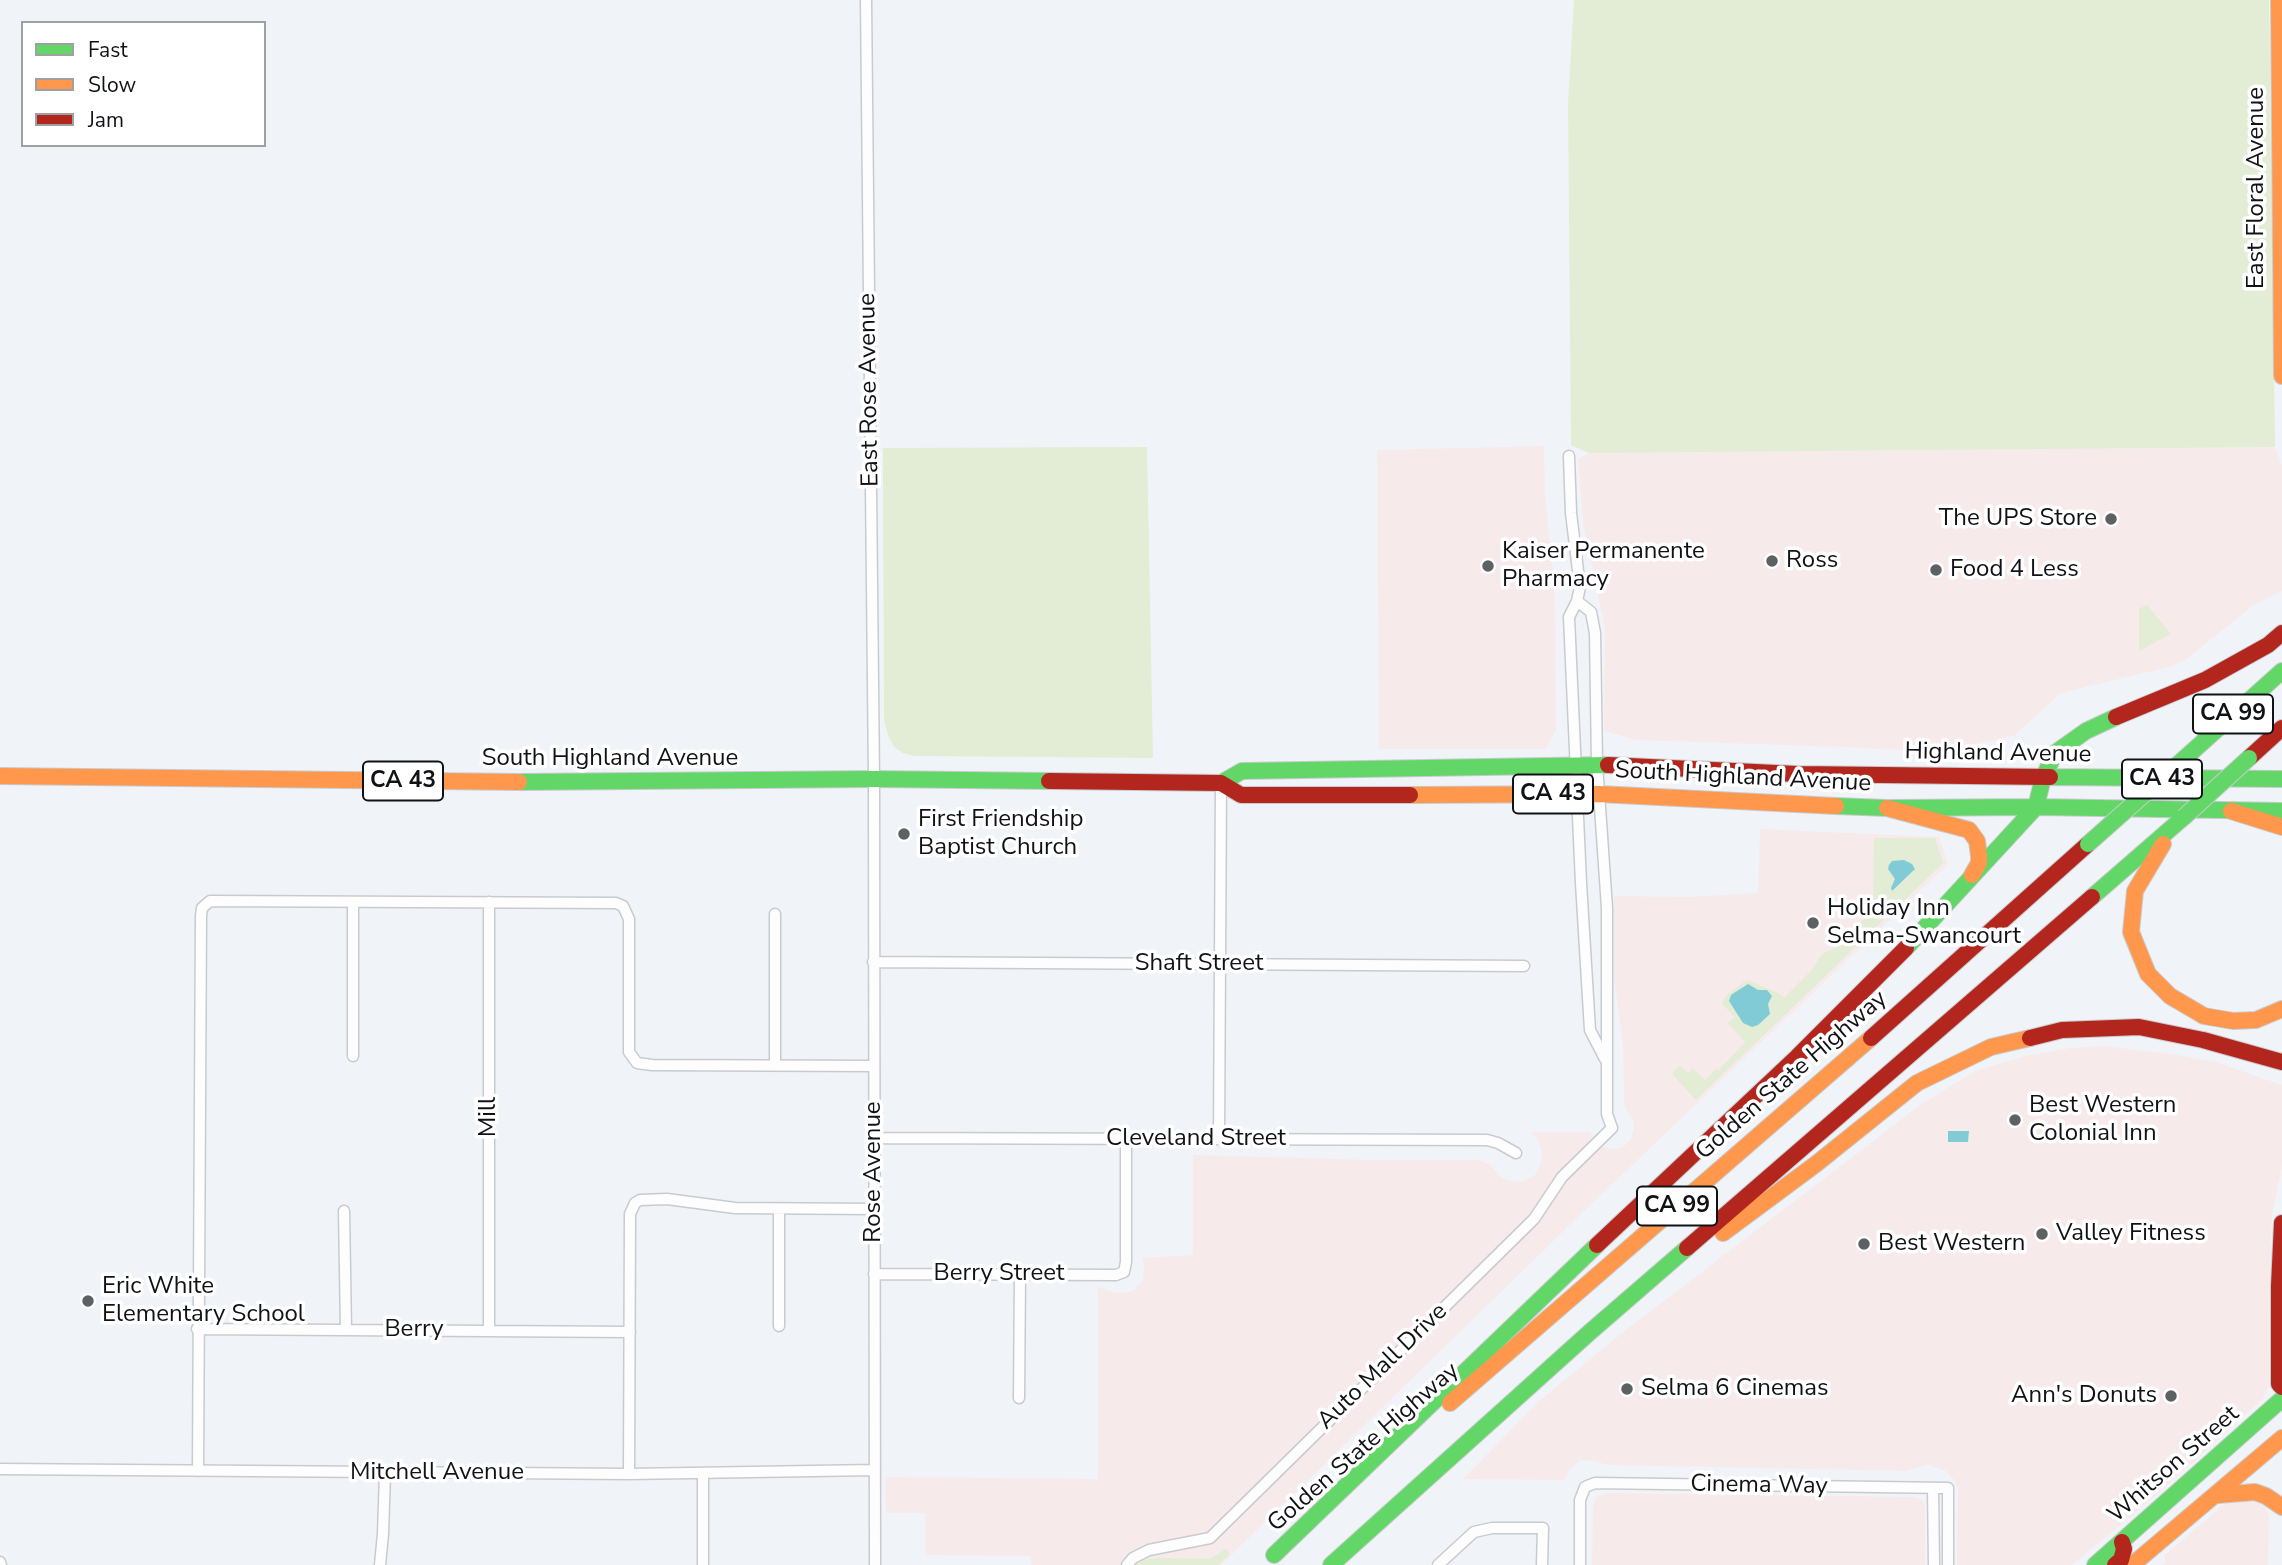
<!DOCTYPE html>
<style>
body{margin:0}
#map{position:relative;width:2282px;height:1565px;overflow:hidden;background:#f0f4f8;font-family:"Nunito Sans",sans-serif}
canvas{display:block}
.legend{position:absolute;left:21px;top:21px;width:245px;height:126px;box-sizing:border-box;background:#fff;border:2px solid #9fa0a1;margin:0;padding:9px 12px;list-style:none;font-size:21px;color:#101215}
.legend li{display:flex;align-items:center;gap:14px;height:35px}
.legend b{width:35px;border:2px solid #9fa0a1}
</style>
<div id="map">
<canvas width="2282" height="1565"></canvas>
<ul class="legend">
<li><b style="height:9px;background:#63d668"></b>Fast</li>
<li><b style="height:9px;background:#ff974d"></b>Slow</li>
<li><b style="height:9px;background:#b3261e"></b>Jam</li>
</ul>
</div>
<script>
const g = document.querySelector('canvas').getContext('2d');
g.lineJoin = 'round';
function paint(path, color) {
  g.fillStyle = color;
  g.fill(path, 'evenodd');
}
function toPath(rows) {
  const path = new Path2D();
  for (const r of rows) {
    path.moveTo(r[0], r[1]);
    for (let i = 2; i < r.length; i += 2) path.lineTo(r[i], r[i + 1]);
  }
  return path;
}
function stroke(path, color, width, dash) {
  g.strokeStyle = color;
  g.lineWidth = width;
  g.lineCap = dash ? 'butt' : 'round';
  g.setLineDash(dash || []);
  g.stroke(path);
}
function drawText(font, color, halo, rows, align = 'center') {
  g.font = font + ' "Nunito Sans",sans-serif';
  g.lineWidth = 7;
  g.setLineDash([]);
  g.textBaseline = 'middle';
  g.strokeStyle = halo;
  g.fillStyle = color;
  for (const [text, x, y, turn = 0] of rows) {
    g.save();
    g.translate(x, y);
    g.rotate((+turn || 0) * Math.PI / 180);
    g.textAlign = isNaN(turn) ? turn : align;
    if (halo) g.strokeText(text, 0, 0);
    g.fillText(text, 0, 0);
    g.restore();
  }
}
paint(toPath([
 [1544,446,1545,493,1555,593,1556,730,1546,749,1379,749,1377,450],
 [2275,447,2282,465,2282,591,2254,605,2184,661,2169,667,2061,693,2014,736,1934,752,1842,747,1636,740,1604,731,1605,628,1583,524,1578,459,1589,453],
 [1760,829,1939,837,1948,864,1582,1213,1221,1565,1031,1565,1031,1556,925,1555,925,1513,886,1513,885,1477,1098,1479,1098,1287,1117,1293,1129,1292,1134,1290,1143,1280,1144,1268,1142,1258,1193,1255,1193,1155,1373,1160,1478,1160,1489,1164,1502,1178,1515,1182,1524,1181,1535,1175,1540,1165,1542,1154,1539,1142,1531,1132,1590,1132,1596,1142,1602,1147,1615,1149,1623,1147,1630,1140,1634,1129,1633,1121,1625,1107,1624,1099,1623,1045,1614,978,1614,896,1688,897,1758,893],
 [2104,1046,2172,1054,2216,1062,2282,1085,2282,1166,2272,1214,2270,1278,2269,1385,2263,1399,2147,1503,2072,1565,1957,1565,1958,1490,1955,1481,1946,1471,1928,1465,1905,1471,1607,1465,1595,1461,1581,1460,1571,1468,1564,1480,1463,1479,1539,1401,1627,1329,1919,1106,1975,1071,2025,1056,2070,1048],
 [1606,1493,1916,1497,1924,1502,1925,1508,1925,1565,1592,1565,1593,1506,1596,1497],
 [2254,1499,2266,1508,2269,1517,2268,1565,2161,1565,2165,1562,2165,1555,2224,1504,2230,1500]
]), '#f7eaeb');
paint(toPath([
 [1574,0,2269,0,2275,447,1589,453,1571,445,1568,103],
 [1147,447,1153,758,914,756,903,753,894,747,888,735,884,720,883,448],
 [2147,605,2171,634,2139,651,2139,609],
 [1874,838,1935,838,1943,863,1696,1100,1672,1074,1680,1065,1688,1073,1693,1068,1705,1080,1716,1069,1718,1071,1745,1042,1728,1023,1734,1017,1722,1003,1727,995,1747,980,1778,993,1784,998,1812,970,1822,954,1843,945,1846,937,1873,911],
 [1226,1549,1230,1554,1218,1565,1135,1565,1144,1560,1157,1558,1209,1559]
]), '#e3ecd5');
paint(toPath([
 [1904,860,1912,864,1915,869,1892,891,1891,888,1895,879,1888,869,1889,865,1892,861],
 [1748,984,1758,990,1767,990,1772,996,1768,1004,1770,1014,1758,1025,1752,1027,1743,1023,1729,1001,1731,995],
 [1948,1131,1969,1131,1968,1142,1948,1142]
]), '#81cbd6');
const street = toPath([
 [866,0,874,779,875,1565],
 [1569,456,1571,513,1580,587,1577,601,1569,617,1581,883,1590,1030,1605,1059],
 [489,902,489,1331],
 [775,914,775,1065],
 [873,962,1524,966],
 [353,1056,353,902],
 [874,1138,1487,1140,1498,1143,1516,1153],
 [1219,1138,1221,783],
 [344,1211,346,1330],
 [874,1274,1116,1275,1124,1272,1126,1262,1126,1140],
 [779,1326,779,1210],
 [197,1329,630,1332],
 [1019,1398,1020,1274],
 [0,1469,629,1474,874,1470],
 [198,1471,201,916,202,908,210,901,616,903,623,906,629,919,629,1052,637,1063,652,1065,874,1066],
 [703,1473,703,1565],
 [629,1474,630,1214,635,1203,640,1200,667,1199,735,1208,874,1209],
 [1933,1488,1934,1565],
 [0,1562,1,1565],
 [380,1565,383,1534,385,1473],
 [1127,1565,1133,1558,1149,1550,1210,1538,1534,1219,1562,1177,1612,1128,1607,1114,1607,908,1597,764,1595,633,1591,612,1577,601],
 [1438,1565,1474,1532,1492,1528,1543,1528,1542,1565],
 [1580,1565,1580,1500,1585,1487,1595,1483,1948,1488,1948,1565]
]);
const fast = toPath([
 [2185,758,2282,671],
 [2050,777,2282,779],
 [519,782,874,779,1049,781],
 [1221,783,1242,771,1608,765],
 [1836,806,1887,808,2036,807,2282,811],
 [2092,897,2184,817],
 [1906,948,2036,807,2043,778,2055,753,2086,731,2116,717],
 [1274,1555,1597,1245],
 [1331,1565,1590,1332,1687,1248],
 [2095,1565,2282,1399]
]);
const slow = toPath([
 [2279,0,2282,376],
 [0,776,519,782],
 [1410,795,1599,794,1836,806],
 [1887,808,1969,830,1977,841,1979,856,1979,863,1972,875],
 [2231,811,2282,827],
 [2163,844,2135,891,2131,932,2148,974,2170,996,2204,1016,2233,1021,2256,1020,2282,1009],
 [1723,1233,1816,1164,1917,1083,1991,1047,2030,1038],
 [1450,1403,1871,1038],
 [2218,1495,2255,1492,2266,1496,2282,1507],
 [2132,1565,2282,1438]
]);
const jam = toPath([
 [2116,717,2205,680,2268,645,2282,633],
 [2249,758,2282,728],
 [1608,765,1797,774,2050,777],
 [1049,781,1221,783,1241,795,1410,795],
 [1871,1038,2088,844],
 [2030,1038,2062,1030,2139,1027,2203,1040,2282,1062],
 [2282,1223,2279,1286,2279,1384,2282,1387],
 [1597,1245,1797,1057,1906,948],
 [1687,1248,2092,897],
 [2115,1565,2121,1560,2124,1549,2122,1542]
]);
stroke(street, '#c8cbce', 13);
stroke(fast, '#c8cbce', 18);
stroke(slow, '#c8cbce', 18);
stroke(jam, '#c8cbce', 18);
stroke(street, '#fdfdfe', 10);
stroke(fast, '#63d668', 16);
stroke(slow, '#ff974d', 16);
stroke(jam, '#b3261e', 16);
const fastBridge = toPath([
 [2184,817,2249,758],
 [2088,844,2185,758]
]);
stroke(fastBridge, '#c8cbce', 18, []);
stroke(fastBridge, '#63d668', 16);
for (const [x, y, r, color] of [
 [2111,519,7,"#5e6164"],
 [1772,561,7,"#5e6164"],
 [1488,566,7,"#5e6164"],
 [1936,570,7,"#5e6164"],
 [904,834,7,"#5e6164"],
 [1813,923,7,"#5e6164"],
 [2015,1120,7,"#5e6164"],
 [2042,1234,7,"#5e6164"],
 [1864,1244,7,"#5e6164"],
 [88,1301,7,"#5e6164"],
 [1627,1389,7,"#5e6164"],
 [2171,1396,7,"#5e6164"]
]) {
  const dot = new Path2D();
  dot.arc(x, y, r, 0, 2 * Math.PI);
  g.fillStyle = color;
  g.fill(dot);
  stroke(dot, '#fff', 2.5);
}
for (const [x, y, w] of [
 [2233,714,80],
 [2162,779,80],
 [403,781,80],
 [1553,794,80],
 [1677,1206,80]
]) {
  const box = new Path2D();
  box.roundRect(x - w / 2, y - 19.5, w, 39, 5);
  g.fillStyle = '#fff';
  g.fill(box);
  stroke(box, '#101215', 2);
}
drawText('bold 23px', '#101215', null, [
 ["CA 99",2233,714],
 ["CA 43",2162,779],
 ["CA 43",403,781],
 ["CA 43",1553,794],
 ["CA 99",1677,1206]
]);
drawText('24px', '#101215', '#fff', [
 ["East Floral Avenue",2257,188,-90],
 ["East Rose Avenue",870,390,-91],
 ["Highland Avenue",1998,754,1],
 ["South Highland Avenue",610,759],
 ["South Highland Avenue",1743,778,3],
 ["Shaft Street",1199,964],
 ["Golden State Highway",1792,1076,-41],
 ["Mill",489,1117,-90],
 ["Cleveland Street",1196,1139],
 ["Rose Avenue",874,1172,-90],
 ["Berry Street",999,1274],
 ["Berry",414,1330],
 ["Auto Mall Drive",1383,1367,-44],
 ["Golden State Highway",1364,1448,-41],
 ["Whitson Street",2174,1465,-41],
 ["Mitchell Avenue",437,1473],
 ["Cinema Way",1759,1486,1]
]);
drawText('24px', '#101215', '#fff', [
 ["The UPS Store",2097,519,"right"],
 ["Kaiser Permanente",1502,552],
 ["Pharmacy",1502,580],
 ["Ross",1786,561],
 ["Food 4 Less",1950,570],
 ["First Friendship",918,820],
 ["Baptist Church",918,848],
 ["Holiday Inn",1827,909],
 ["Selma-Swancourt",1827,937],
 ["Best Western",2029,1106],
 ["Colonial Inn",2029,1134],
 ["Valley Fitness",2056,1234],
 ["Best Western",1878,1244],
 ["Eric White",102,1287],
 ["Elementary School",102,1315],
 ["Selma 6 Cinemas",1641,1389],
 ["Ann's Donuts",2157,1396,"right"]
], 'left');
</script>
